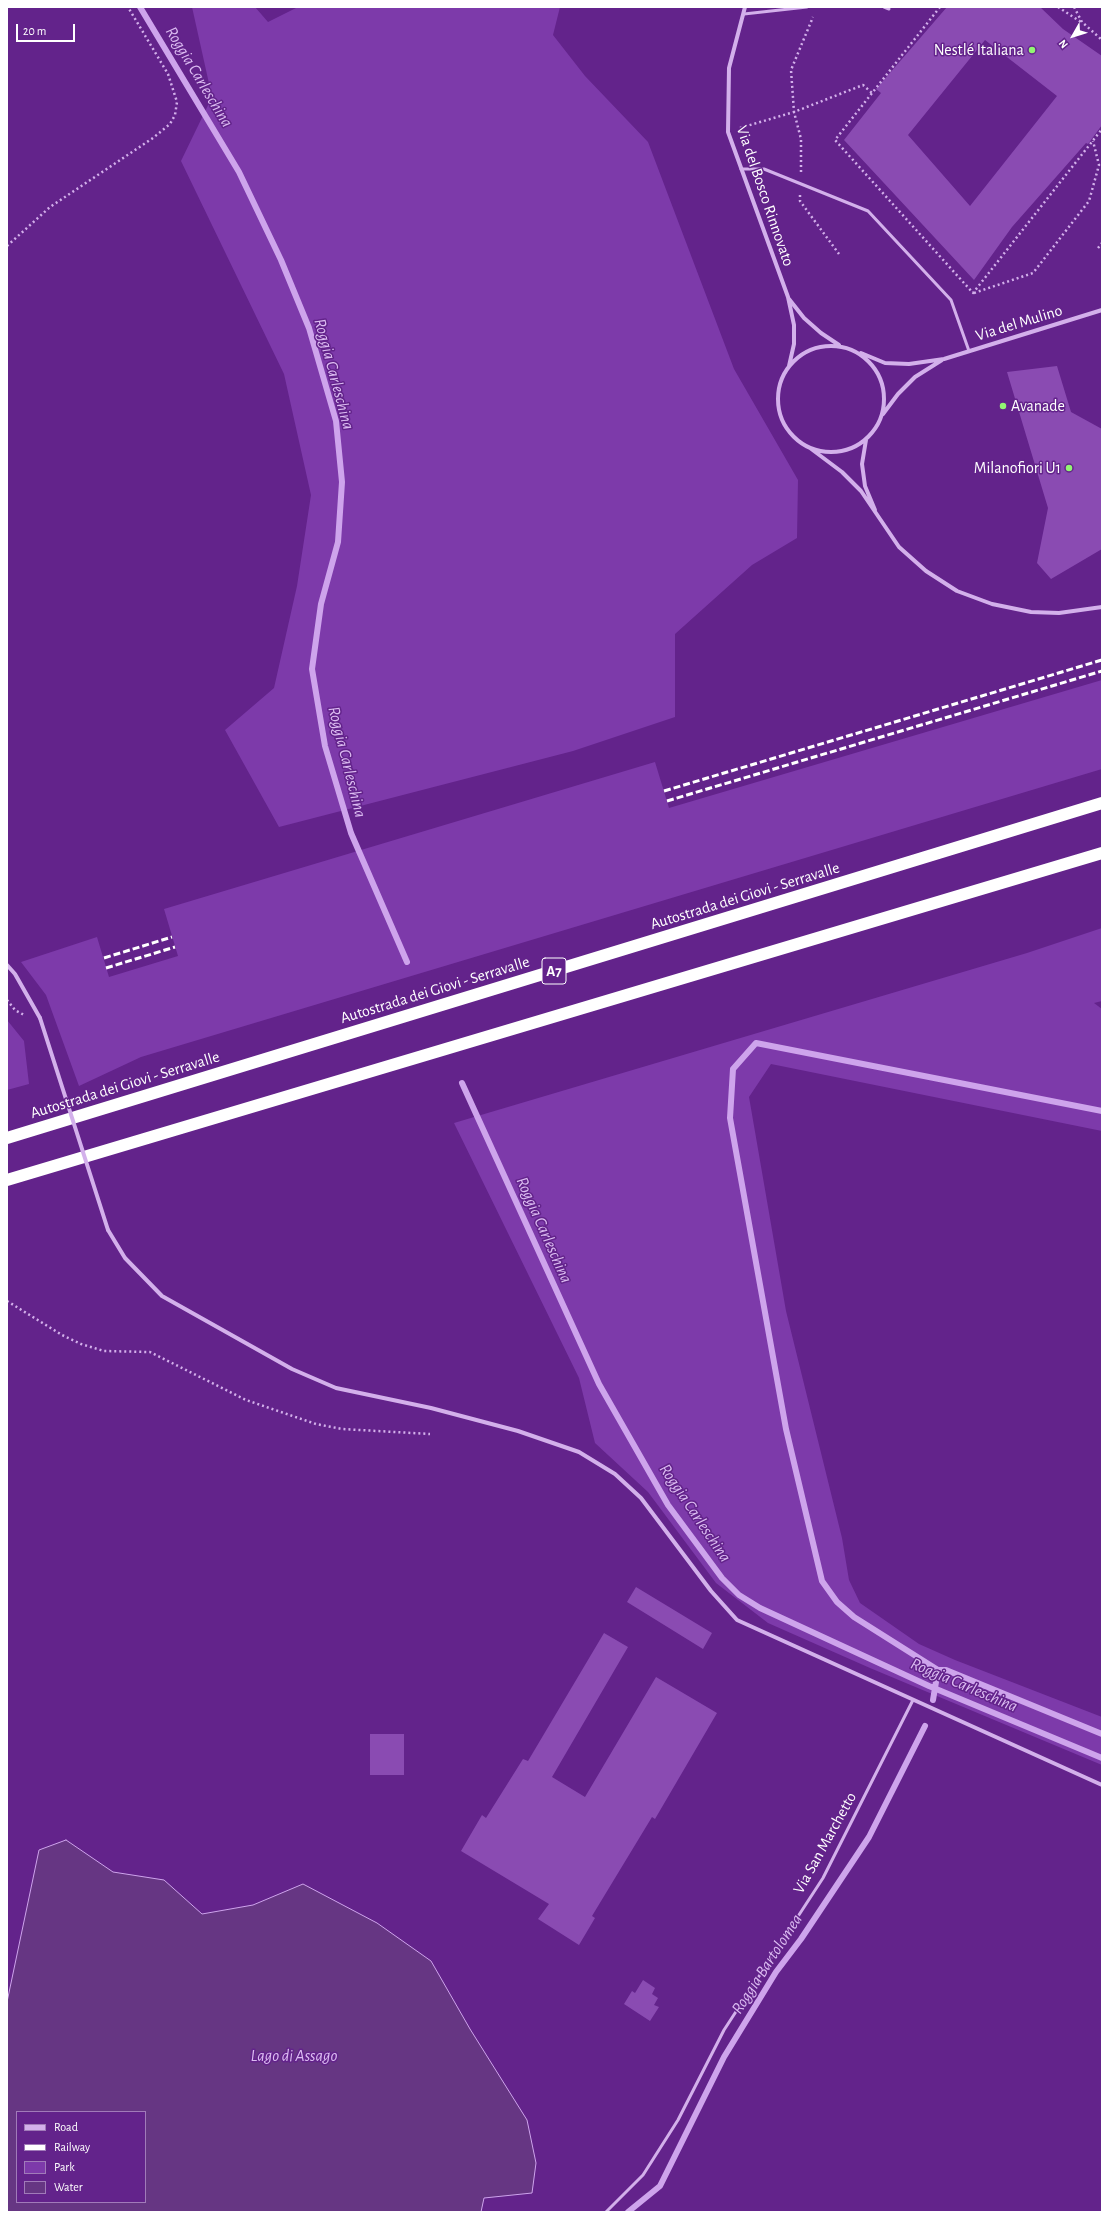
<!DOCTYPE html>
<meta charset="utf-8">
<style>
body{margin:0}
#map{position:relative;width:1109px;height:2219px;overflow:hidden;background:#63238b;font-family:"Alegreya Sans",sans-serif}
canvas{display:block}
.frame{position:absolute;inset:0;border:8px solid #fff;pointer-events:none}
.legend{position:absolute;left:16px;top:2111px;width:130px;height:92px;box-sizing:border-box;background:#63238b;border:1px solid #a17bb9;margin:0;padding:5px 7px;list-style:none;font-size:12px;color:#fff}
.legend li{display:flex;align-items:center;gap:8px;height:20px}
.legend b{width:20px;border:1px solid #a17bb9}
.north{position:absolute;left:1053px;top:16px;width:40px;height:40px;-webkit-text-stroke:3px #63238b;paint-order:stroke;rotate:231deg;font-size:11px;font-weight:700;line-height:16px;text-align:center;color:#fff}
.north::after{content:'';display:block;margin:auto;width:14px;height:18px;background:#fff;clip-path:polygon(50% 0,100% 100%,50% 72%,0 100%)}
.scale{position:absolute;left:16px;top:24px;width:59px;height:18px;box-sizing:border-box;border:2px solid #fff;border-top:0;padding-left:5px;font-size:12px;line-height:14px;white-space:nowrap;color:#fff;-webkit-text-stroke:3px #63238b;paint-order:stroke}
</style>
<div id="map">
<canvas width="1109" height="2219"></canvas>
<div class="frame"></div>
<ul class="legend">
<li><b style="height:5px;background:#d3b0eb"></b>Road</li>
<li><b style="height:5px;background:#fff"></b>Railway</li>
<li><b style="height:11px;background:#7d3aaa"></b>Park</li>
<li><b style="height:11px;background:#663683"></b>Water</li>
</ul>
<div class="north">N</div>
<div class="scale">20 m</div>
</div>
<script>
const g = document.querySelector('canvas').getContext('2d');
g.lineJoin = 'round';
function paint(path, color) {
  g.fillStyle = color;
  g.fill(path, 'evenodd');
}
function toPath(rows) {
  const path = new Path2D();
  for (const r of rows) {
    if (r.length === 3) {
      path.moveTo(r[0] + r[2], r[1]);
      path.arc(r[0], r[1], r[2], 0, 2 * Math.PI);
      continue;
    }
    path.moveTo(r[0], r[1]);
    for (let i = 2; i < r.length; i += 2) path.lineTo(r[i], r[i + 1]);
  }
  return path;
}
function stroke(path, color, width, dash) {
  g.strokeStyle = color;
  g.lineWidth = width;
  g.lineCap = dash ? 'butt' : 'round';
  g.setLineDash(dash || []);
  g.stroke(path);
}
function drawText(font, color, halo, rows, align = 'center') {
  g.font = font + ' "Alegreya Sans",sans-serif';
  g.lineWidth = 3;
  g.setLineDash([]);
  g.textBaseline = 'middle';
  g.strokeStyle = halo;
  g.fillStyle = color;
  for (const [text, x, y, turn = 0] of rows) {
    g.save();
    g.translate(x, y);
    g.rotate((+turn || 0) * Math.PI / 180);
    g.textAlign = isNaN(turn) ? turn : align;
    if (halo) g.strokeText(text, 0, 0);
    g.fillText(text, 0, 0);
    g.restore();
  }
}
paint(toPath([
 [192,7,255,7,268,22,298,7,560,7,553,35,585,76,648,142,734,369,798,480,797,538,752,565,675,634,675,717,573,751,279,827,225,730,274,688,297,586,311,495,284,374,181,161,212,97],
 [1102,680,1102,769,141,1057,79,1086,46,995,21,962,97,937,109,977,178,956,164,909,655,762,669,808],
 [1102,928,1102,1001,1094,1003,1102,1009,1102,1131,771,1064,749,1097,786,1311,842,1538,849,1580,860,1603,919,1644,955,1660,1102,1717,1102,1765,870,1668,768,1623,716,1583,648,1492,595,1443,579,1378,454,1123,1027,953],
 [7,1020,24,1041,29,1084,7,1090]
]), '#7d3aaa');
const water = toPath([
 [66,1840,113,1872,164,1880,202,1914,253,1905,303,1884,377,1923,431,1961,470,2029,527,2120,536,2163,532,2193,484,2198,481,2212,7,2212,7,2002,39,1850,66,1840],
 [17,2112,145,2112,145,2202,17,2202,17,2112]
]);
paint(water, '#663683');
stroke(water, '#cea4ec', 1);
stroke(toPath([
 [140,7,239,172,281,260,309,328,336,421,342,482,338,542,321,604,312,669,325,746,351,833,407,962],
 [462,1083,599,1384,668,1505,722,1578,739,1595,760,1608,929,1686,1102,1758],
 [938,1670,854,1617,837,1602,822,1581,786,1429,730,1118,733,1069,756,1043,1102,1111],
 [933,1700,938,1670,946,1670,1102,1734],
 [628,2212,660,2186,724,2057,776,1972,801,1939,869,1837,925,1726]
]), '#cea4ec', 6);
paint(toPath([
 [947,7,1040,7,1063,29,1102,56,1102,125,1088,144,1086,143,1012,227,974,280,844,140,881,93,876,89],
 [985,40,1057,96,970,206,908,135],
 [1057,366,1071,412,1102,429,1102,549,1051,579,1037,563,1048,508,1007,372],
 [636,1587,712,1633,703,1649,627,1602],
 [604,1633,628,1647,552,1777,585,1797,656,1677,717,1713,655,1819,652,1817,592,1916,595,1918,579,1945,538,1919,549,1904,461,1851,482,1815,486,1818,523,1759,528,1761],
 [370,1734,404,1734,404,1775,370,1775],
 [643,1980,655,1988,652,1994,658,1998,654,2005,659,2007,650,2021,624,2004,632,1991,635,1993]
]), '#8a4bb2');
stroke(toPath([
 [940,7,835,140,973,293,1102,129],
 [1058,7,1081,22],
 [1074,7,1082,22,1102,40],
 [740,128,794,112,863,85,872,93],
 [801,172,801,139,794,112,791,70,813,17],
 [800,195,800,201,839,254],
 [7,246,50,207,153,138,170,124,175,115,177,102,168,74,128,7],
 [1098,248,1102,243],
 [974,293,1033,273,1089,201,1099,165,1093,141],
 [7,1000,15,1010,24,1015],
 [7,1301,62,1335,81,1344,104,1351,150,1352,246,1400,316,1424,342,1429,430,1434]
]), '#d3b0eb', 2.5, [2, 3]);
stroke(toPath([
 [884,7,889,9],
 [744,14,807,7],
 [741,169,764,169,868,211,951,300,969,351],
 [606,2212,643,2175,678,2120,724,2030,823,1878,913,1700]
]), '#d3b0eb', 3);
stroke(toPath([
 [745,7,729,68,728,132,788,297,794,325,794,344,789,366],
 [789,299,804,318,821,333,839,345],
 [831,399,53],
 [861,353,885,363,909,364,944,359,1102,310],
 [883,414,898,394,915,377,942,360],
 [866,440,862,464,865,486,875,510],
 [810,448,842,472,861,491,899,547,926,571,957,591,992,604,1031,612,1059,613,1102,607],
 [7,965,15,974,40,1018],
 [108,1230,125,1258,162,1296,292,1369,336,1388,431,1408,518,1431,579,1452,615,1474,641,1498,711,1591,737,1620,1102,1785]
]), '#d3b0eb', 4);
stroke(toPath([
 [7,1138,1102,803],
 [7,1180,1102,853]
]), '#fff', 12);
stroke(toPath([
 [664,791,1102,660],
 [667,801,1102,671],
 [104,958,172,937],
 [106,968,175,947]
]), '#fff', 3, [7, 3]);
stroke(toPath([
 [40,1018,108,1230]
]), '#d3b0eb', 4);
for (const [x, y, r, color] of [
 [1032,50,4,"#92f673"],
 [1003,406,4,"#92f673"],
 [1069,468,4,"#92f673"]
]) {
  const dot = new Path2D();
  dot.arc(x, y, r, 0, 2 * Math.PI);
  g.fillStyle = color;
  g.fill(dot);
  stroke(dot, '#63238b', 1.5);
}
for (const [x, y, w] of [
 [554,971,24]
]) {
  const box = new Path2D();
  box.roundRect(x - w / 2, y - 13, w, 26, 3);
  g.fillStyle = '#63238b';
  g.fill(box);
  stroke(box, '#fff', 1);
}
drawText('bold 15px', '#fff', null, [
 ["A7",554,971]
]);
drawText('16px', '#fff', '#63238b', [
 ["Nestlé Italiana",1024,50],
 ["Avanade",1011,406,"left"],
 ["Milanofiori U1",1061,468]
], 'right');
drawText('16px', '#fff', '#63238b', [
 ["Via del Bosco Rinnovato",765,196,71],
 ["Via del Mulino",1019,323,-17],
 ["Autostrada dei Giovi - Serravalle",745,896,-17],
 ["Autostrada dei Giovi - Serravalle",435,990,-17],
 ["Autostrada dei Giovi - Serravalle",125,1085,-17],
 ["Via San Marchetto",825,1843,-61]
]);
drawText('italic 17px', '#dcbcf2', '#63238b', [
 ["Roggia Carleschina",199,77,59],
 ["Roggia Carleschina",334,374,75],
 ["Roggia Carleschina",347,762,76],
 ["Roggia Carleschina",544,1230,66],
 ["Roggia Carleschina",695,1513,56],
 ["Roggia Carleschina",964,1685,23],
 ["Roggia Bartolomea",767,1964,-57],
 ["Lago di Assago",294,2056]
]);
</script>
